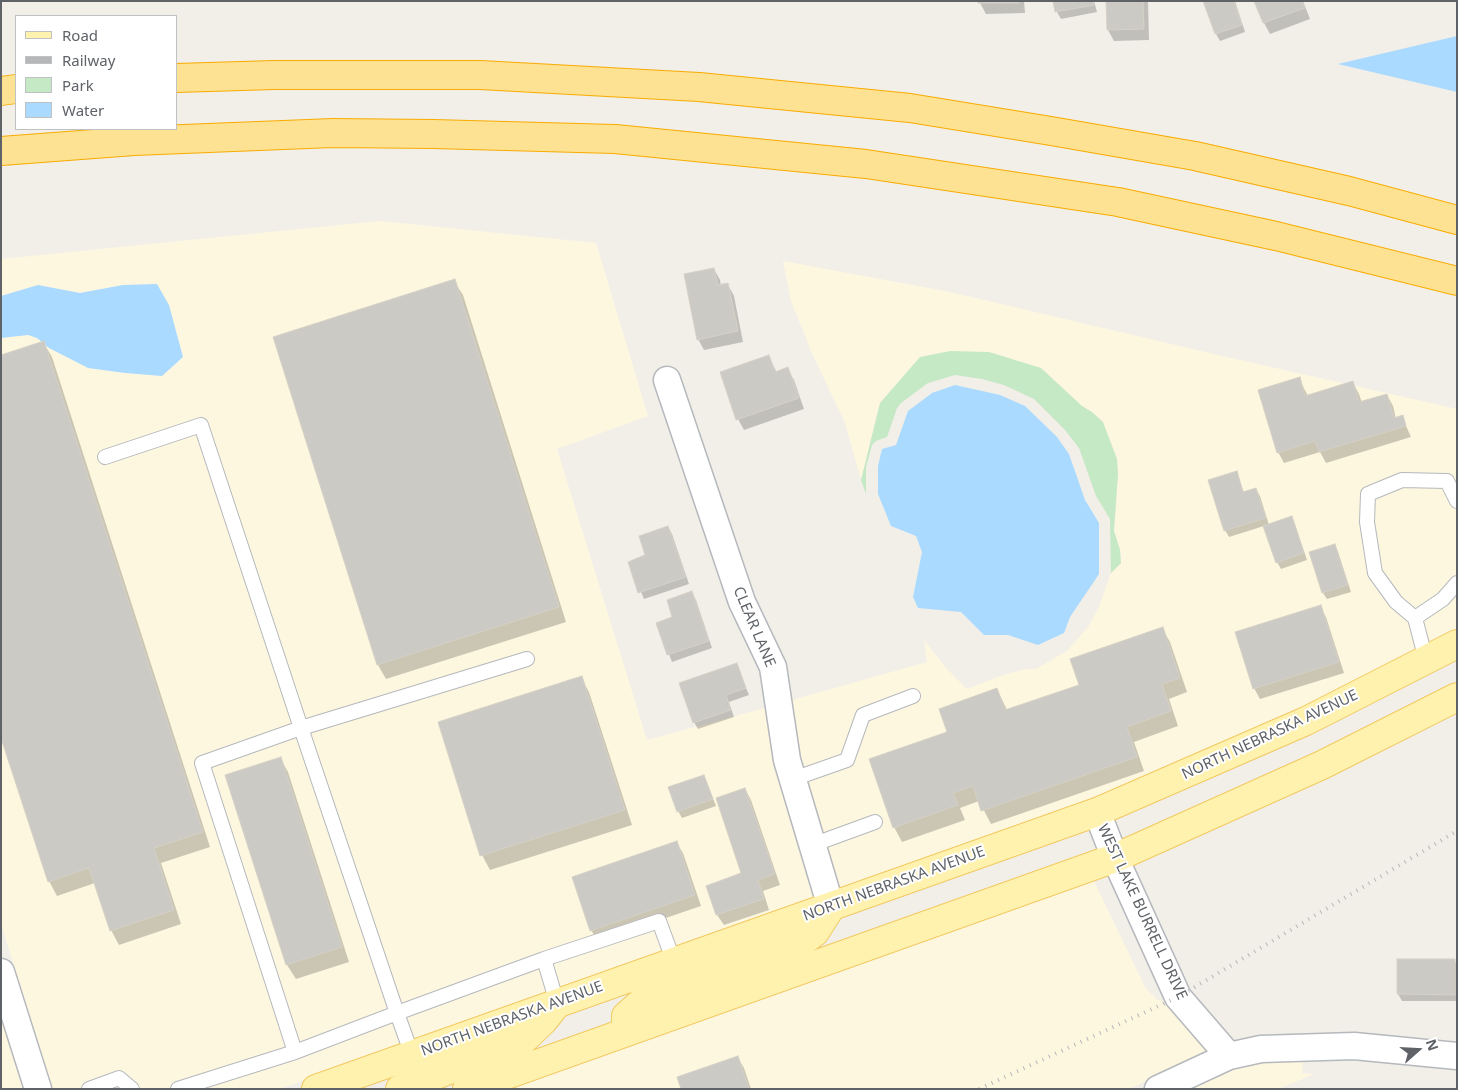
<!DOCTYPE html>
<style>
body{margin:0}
#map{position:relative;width:1458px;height:1090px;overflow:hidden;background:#f1efe8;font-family:"Noto Sans",sans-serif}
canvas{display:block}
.frame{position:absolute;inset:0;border:2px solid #5f6368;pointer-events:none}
.legend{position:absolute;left:15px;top:15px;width:162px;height:115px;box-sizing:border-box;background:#fff;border:1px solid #bfc1c3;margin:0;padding:6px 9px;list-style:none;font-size:15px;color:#5f6368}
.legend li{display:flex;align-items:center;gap:10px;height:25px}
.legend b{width:25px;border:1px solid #bfc1c3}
.north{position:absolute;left:1393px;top:1025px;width:50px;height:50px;-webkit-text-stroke:4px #fff;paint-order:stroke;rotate:71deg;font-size:14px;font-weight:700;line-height:20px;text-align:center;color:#5f6368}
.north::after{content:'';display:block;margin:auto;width:18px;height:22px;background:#5f6368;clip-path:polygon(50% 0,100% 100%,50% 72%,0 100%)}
</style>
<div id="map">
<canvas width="1458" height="1090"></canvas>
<div class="frame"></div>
<ul class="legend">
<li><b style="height:6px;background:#fff2af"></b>Road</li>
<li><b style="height:6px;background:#b6b7b8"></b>Railway</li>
<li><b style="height:14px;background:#c5e8c5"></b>Park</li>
<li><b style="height:14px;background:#aadaff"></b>Water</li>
</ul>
<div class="north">N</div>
</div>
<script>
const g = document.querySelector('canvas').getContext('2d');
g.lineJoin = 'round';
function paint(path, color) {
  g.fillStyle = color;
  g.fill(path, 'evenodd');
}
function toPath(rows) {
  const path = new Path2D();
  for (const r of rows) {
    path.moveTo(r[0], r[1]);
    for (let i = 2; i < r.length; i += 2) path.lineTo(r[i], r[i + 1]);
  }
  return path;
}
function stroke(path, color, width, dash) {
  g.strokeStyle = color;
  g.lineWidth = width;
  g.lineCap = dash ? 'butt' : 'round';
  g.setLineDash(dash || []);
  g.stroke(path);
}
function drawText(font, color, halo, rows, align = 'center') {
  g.font = font + ' "Noto Sans",sans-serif';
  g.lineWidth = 4;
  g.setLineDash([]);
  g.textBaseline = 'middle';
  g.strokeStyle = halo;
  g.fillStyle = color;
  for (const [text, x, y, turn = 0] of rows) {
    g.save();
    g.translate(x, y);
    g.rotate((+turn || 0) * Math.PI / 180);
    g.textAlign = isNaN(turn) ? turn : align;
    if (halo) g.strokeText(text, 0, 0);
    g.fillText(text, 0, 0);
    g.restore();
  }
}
paint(toPath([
 [380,221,596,243,648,416,557,449,647,740,765,708,774,764,814,900,280,1089,53,1089,1,924,1,338,28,334,37,338,49,348,123,285,80,293,38,285,1,296,1,259],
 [783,261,950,292,1218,355,1457,409,1457,630,1301,710,1092,800,840,890,801,757,792,700,927,662,924,640,946,668,967,689,1000,676,1026,669,1036,669,1067,651,1088,627,1099,607,1111,573,1121,563,1120,550,1114,531,1118,474,1117,459,1110,444,1092,412,989,352,880,403,861,480,845,423,811,351,791,301],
 [1093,879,1145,987,1157,1000,1165,1001,1208,1053,1129,1089,503,1089,627,1044,638,1044,639,1041],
 [1,1016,24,1089,1,1089],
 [1303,1060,1302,1073,1314,1074,1278,1089,1187,1089,1233,1068,1262,1061]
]), '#fef7e0');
paint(toPath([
 [950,351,989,352,1041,368,1082,406,1092,412,1103,422,1117,459,1118,474,1114,531,1120,550,1121,563,1111,573,1110,519,1096,496,1079,448,1065,430,1034,399,1004,385,982,379,955,375,928,383,901,403,897,408,887,437,876,441,872,445,866,467,866,494,861,480,880,403,920,357]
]), '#c5e8c5');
paint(toPath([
 [1457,36,1457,92,1338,64],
 [157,284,169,305,183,357,162,376,125,373,88,368,49,348,37,338,28,335,1,338,1,296,38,285,80,293,123,285],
 [955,385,1000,395,1025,406,1057,437,1069,454,1085,500,1099,523,1099,574,1070,617,1064,633,1038,645,1008,635,984,635,961,612,918,608,913,597,922,552,916,536,891,526,878,494,878,466,882,449,896,445,908,411,932,393]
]), '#aadaff');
paint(toPath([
 [979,1,1024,1,1025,13,986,14],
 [1055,1,1094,1,1097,12,1061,19,1057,12],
 [1107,1,1148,1,1149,40,1114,41,1108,30],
 [1205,1,1235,1,1245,32,1220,41,1216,34],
 [1256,1,1303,1,1310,19,1270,34,1264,23],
 [714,269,720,280,721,286,728,285,734,296,743,342,704,350,698,339],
 [454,281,463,295,566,622,386,679,378,665],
 [43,342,52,357,210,847,161,863,181,924,119,945,111,930,95,883,57,896,49,881],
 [769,357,777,373,787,369,794,380,804,409,744,430,738,419],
 [1299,379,1308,396,1353,383,1359,394,1362,403,1387,395,1393,406,1396,419,1402,417,1411,437,1326,463,1320,452,1284,463,1278,452],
 [1236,473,1244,493,1256,489,1260,496,1269,525,1291,518,1295,525,1307,560,1281,569,1277,562,1264,526,1229,537,1225,530],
 [668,527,672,534,689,584,644,599,629,562,647,556],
 [1334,545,1338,552,1351,592,1327,599,1323,593],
 [692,593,696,600,712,648,672,662,657,624,674,618],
 [1320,607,1326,617,1344,673,1260,699,1254,688],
 [1162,628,1170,642,1187,692,1169,699,1178,726,1134,742,1144,771,991,824,979,801,960,808,965,820,902,842,894,827,949,732,997,689,1007,710,1080,685],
 [736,664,749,695,729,702,734,717,698,729,694,722],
 [581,678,589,692,632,825,490,870,482,855],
 [280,758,288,772,349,962,296,979,287,965,227,775],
 [704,776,716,806,682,818,678,811],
 [745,789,751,800,780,885,763,891,769,910,724,925,717,915,708,886,743,874],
 [676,842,683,853,701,906,598,941,591,930],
 [1454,960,1457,965,1457,1001,1402,1001,1398,994],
 [738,1058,744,1068,751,1089,682,1089]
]), '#0003');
const building = toPath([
 [978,1,1019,1,1019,3,978,3,978,1],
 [1053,1,1093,1,1094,5,1055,12,1053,1],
 [1106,1,1143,1,1144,29,1107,30,1106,1],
 [1203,1,1234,1,1242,25,1215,34,1203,1],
 [1254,1,1302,1,1305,8,1263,23,1254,1],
 [714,268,718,285,728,283,738,331,697,340,684,274,714,268],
 [455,279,559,607,377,665,273,337,455,279],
 [44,341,203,832,154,848,174,910,110,931,89,868,48,882,1,738,1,355,44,341],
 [769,355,775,372,788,367,799,398,736,420,720,372,769,355],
 [1300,377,1305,396,1353,381,1359,402,1387,394,1394,418,1403,415,1406,426,1319,452,1315,441,1277,453,1258,390,1300,377],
 [1237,471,1243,492,1256,488,1266,518,1224,531,1208,480,1237,471],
 [1292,516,1304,553,1276,563,1263,526,1292,516],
 [668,526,686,577,638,593,628,562,645,555,639,536,668,526],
 [1335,544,1348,585,1322,593,1309,552,1335,544],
 [692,591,709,641,667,655,656,623,672,617,667,600,692,591],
 [1321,605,1339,662,1253,689,1235,632,1321,605],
 [1163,627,1180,678,1162,684,1171,711,1127,727,1137,757,981,811,973,786,953,793,958,805,893,828,869,759,947,732,939,709,997,688,1005,710,1079,685,1070,659,1163,627],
 [737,663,746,688,726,695,731,710,693,723,679,683,737,663],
 [582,676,625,810,480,856,438,722,582,676],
 [281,757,342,947,286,965,225,775,281,757],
 [704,775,713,799,677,812,668,787,704,775],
 [745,788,775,874,758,880,764,899,716,915,706,886,741,873,716,798,745,788],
 [677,841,695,895,590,931,572,877,677,841],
 [1397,959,1455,959,1455,995,1397,994,1397,959],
 [738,1056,749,1089,681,1089,677,1077,738,1056]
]);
paint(building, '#cccac5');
stroke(building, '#d6d1c6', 1);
const lane = toPath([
 [105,457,201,425,301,728,527,659],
 [1415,618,1443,599,1457,583],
 [1426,660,1415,618,1396,602,1375,573,1367,522,1368,494,1402,480,1447,481,1457,501],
 [793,779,847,760,863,715,913,696],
 [812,845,875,822],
 [544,959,659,921,674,962],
 [412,1055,397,1013,301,728,202,763,295,1052,397,1013,544,959,557,1003],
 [89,1089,119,1078,132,1089],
 [178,1089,295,1052]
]);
const street = toPath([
 [667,380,742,602,773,667,787,760,831,907],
 [1097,812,1115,858,1178,997,1229,1056,1261,1049,1354,1046,1457,1056],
 [1,972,38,1089],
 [1158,1089,1229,1056]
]);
const primary = toPath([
 [626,1032,626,1016,643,1001,686,986,742,963,803,941,815,932,831,907],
 [316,1089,1097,812,1306,721,1457,644],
 [400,1089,521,1042,543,1021,556,1005],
 [467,1089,1115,858,1322,765,1457,697]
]);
const highway = toPath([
 [176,78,274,75,480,75,699,87,910,108,1051,131,1195,156,1349,191,1457,220],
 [1,91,16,89],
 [1,151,134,141,333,133,433,134,615,139,866,164,1118,202,1276,236,1457,281]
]);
stroke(lane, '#b5b8bc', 16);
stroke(street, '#b5b8bc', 29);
stroke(primary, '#f2c960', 30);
stroke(highway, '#f9ab00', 30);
stroke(lane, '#fff', 14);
stroke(street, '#fff', 26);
stroke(primary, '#fff2af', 28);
stroke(highway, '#fde293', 28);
stroke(toPath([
 [979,1089,1178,997,1457,831]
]), '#b6b7b8', 4, [1, 6]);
drawText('15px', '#5f6368', '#fff', [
 ["CLEAR LANE",754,627,67],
 ["NORTH NEBRASKA AVENUE",1270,735,-25],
 ["NORTH NEBRASKA AVENUE",894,884,-20],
 ["WEST LAKE BURRELL DRIVE",1142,912,65],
 ["NORTH NEBRASKA AVENUE",512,1019,-20]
]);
</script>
